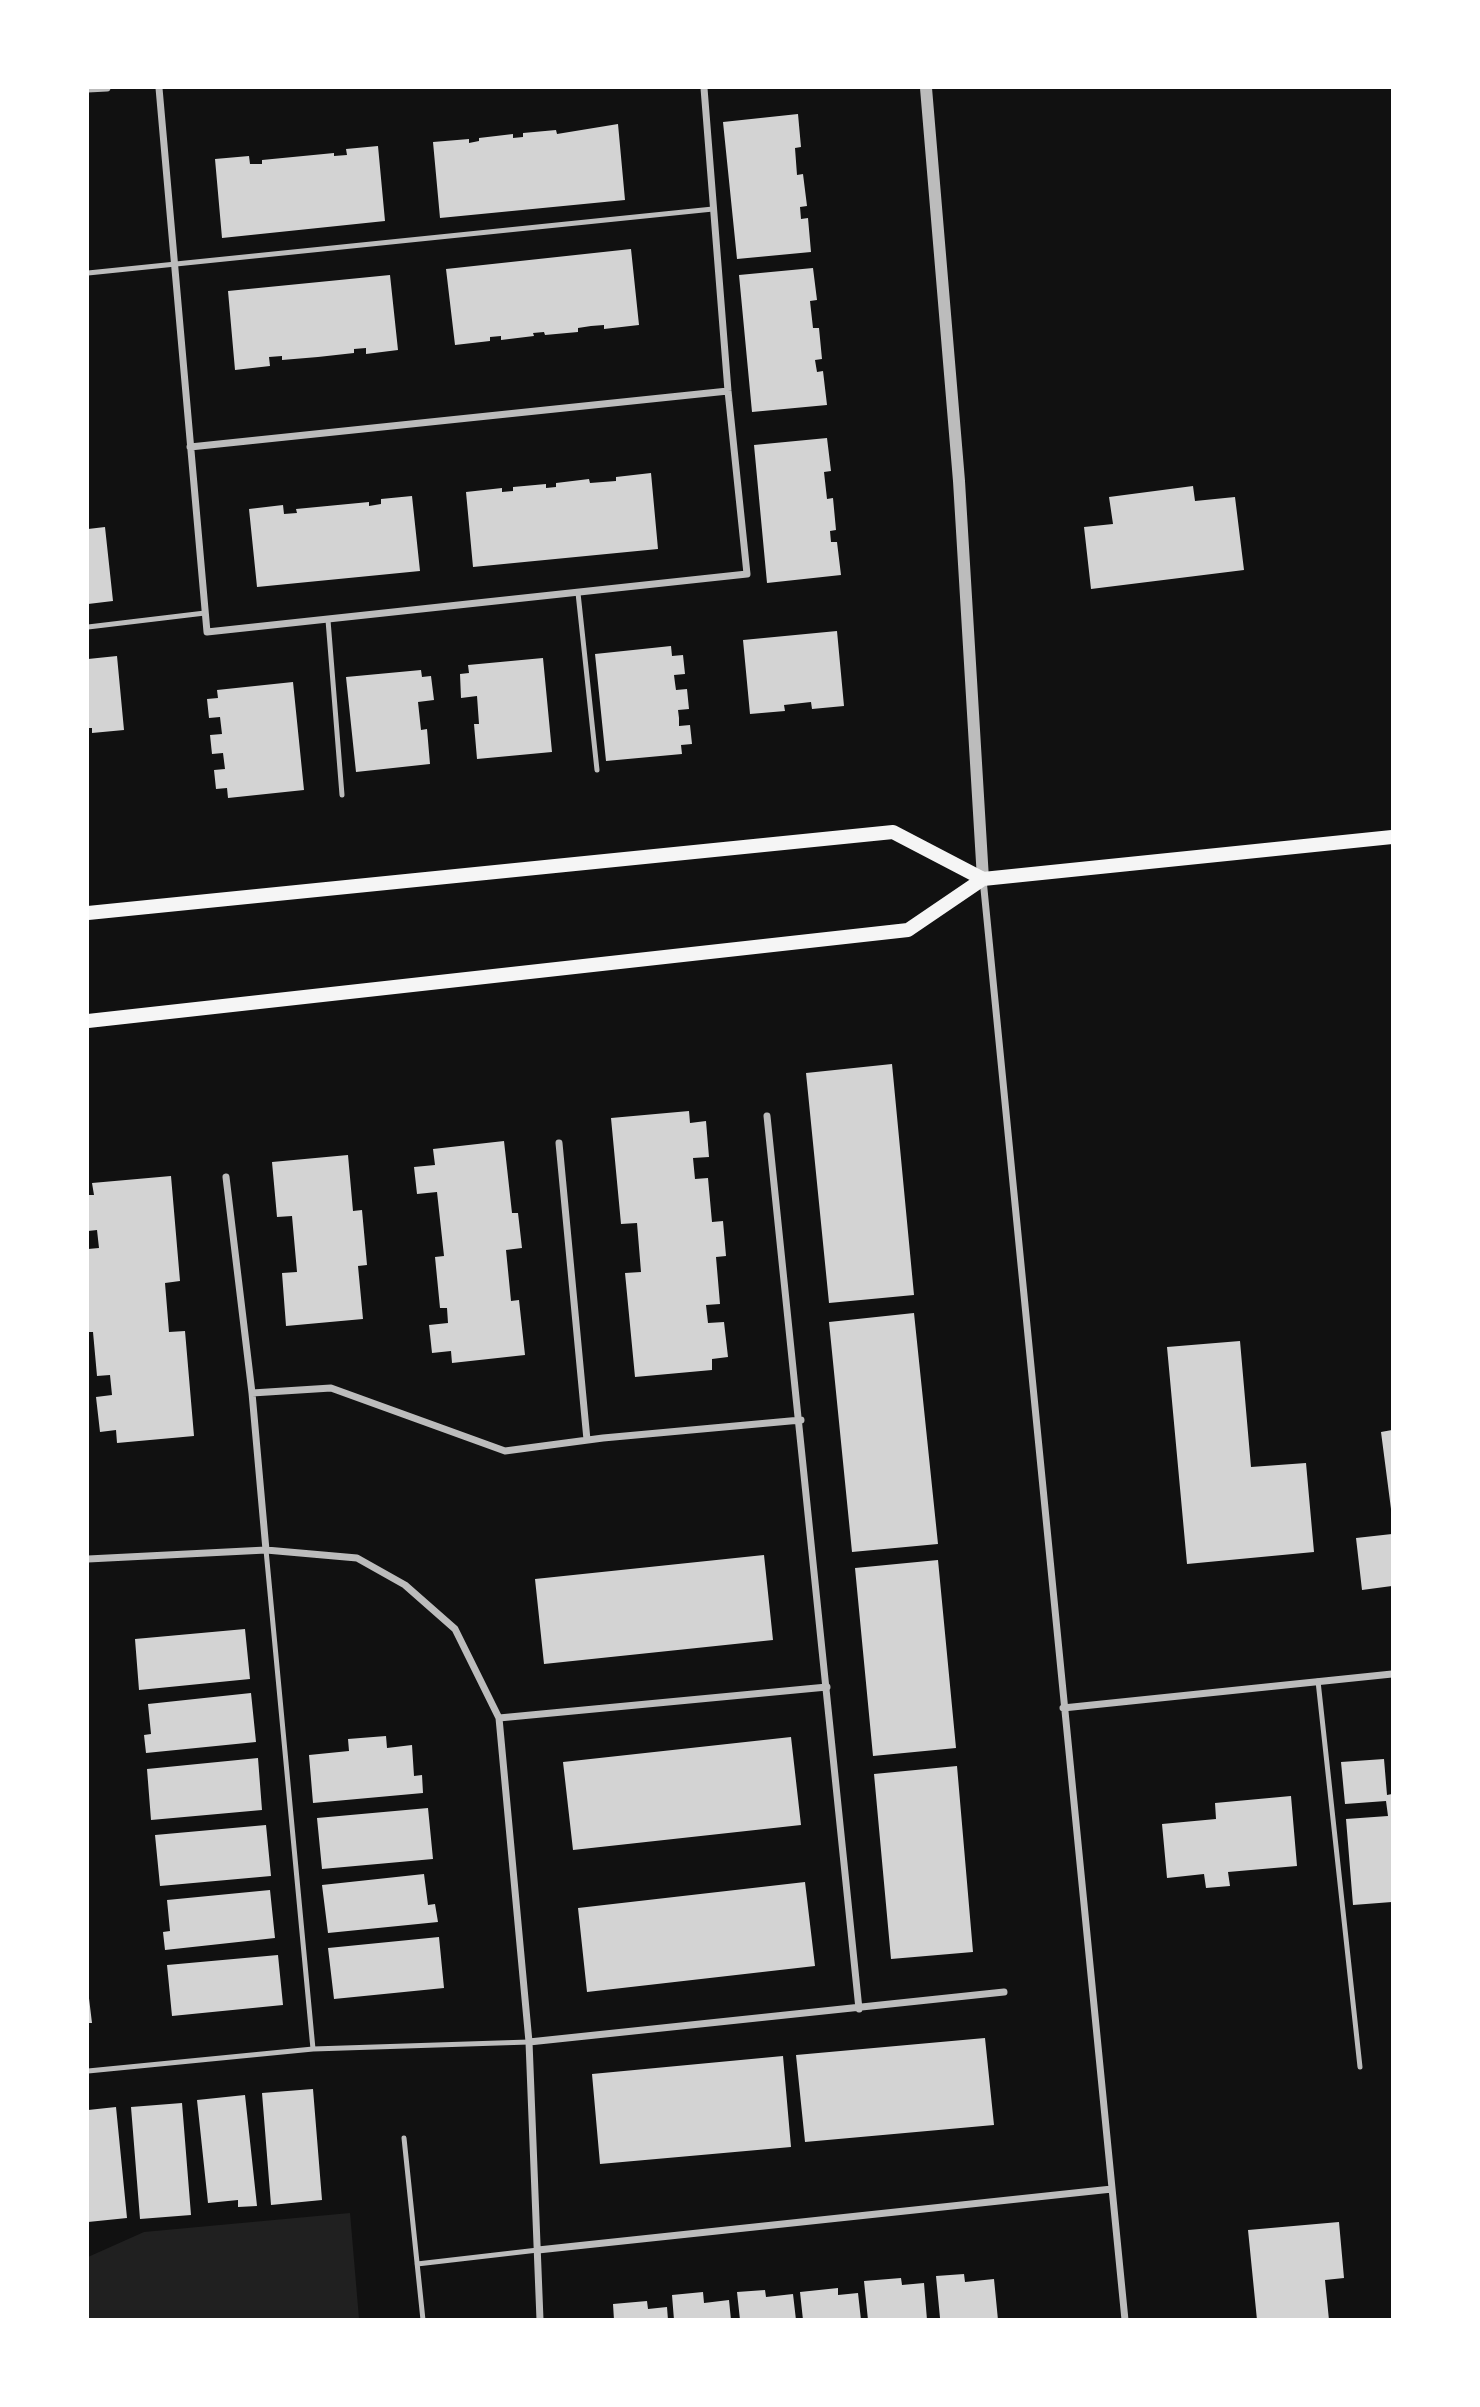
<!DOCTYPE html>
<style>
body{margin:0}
#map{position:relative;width:1480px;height:2407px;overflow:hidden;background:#111;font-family:"Exo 2",sans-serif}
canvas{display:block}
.frame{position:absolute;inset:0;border:89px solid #fff;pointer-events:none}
</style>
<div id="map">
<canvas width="1480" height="2407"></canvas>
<div class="frame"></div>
</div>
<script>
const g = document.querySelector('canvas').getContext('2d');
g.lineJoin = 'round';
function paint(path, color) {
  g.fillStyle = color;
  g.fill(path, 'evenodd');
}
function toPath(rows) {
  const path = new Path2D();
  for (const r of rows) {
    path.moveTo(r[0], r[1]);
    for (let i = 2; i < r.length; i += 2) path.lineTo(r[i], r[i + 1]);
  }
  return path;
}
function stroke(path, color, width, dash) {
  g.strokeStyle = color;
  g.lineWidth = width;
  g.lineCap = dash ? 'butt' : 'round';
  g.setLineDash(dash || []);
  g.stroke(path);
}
paint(toPath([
 [350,2213,359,2319,88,2319,88,2257,144,2232]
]), '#202020');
paint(toPath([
 [798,114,801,147,795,148,797,175,803,174,807,206,800,207,801,219,808,218,811,252,737,259,723,122],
 [618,124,625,200,440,218,433,142,469,139,469,143,479,141,479,138,513,134,513,138,523,137,523,133,556,130,557,134],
 [378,146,385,221,222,238,215,159,249,156,250,164,262,164,262,160,334,153,334,156,347,155,346,149],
 [631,249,639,325,604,329,604,325,591,326,578,328,578,332,545,335,544,332,533,333,534,336,501,340,501,336,490,337,490,341,455,345,446,269],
 [813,268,817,300,810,301,813,328,819,328,822,359,815,360,817,372,823,371,827,405,752,412,739,275],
 [390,275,398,350,366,354,366,348,354,349,354,353,318,357,282,360,282,356,269,357,270,366,235,370,228,291],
 [827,438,831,471,824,472,827,499,833,498,836,530,830,531,831,542,837,542,841,575,767,583,754,445],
 [651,473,658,549,473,567,466,492,502,488,502,492,513,491,513,487,546,484,546,488,556,487,556,483,589,479,590,483,616,481,616,477],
 [1193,486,1195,501,1235,497,1244,570,1091,589,1084,527,1113,524,1109,497],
 [412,496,420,571,257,587,249,509,283,505,284,514,297,513,296,509,369,502,369,506,381,504,381,499],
 [105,527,113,601,88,604,88,529],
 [837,631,844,706,812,709,811,702,784,705,785,711,750,714,743,640],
 [671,646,672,656,683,655,685,674,674,675,675,683,676,690,687,689,689,709,678,710,679,718,679,726,690,725,692,744,681,745,682,754,606,761,595,654],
 [117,656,124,730,92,733,92,728,88,728,88,659],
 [543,658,552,752,477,759,474,724,479,724,477,696,461,698,460,674,469,673,468,665],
 [421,670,422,677,431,676,434,700,418,702,421,730,427,729,430,764,356,772,346,677],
 [293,682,304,790,228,798,227,788,216,789,214,770,225,769,223,753,212,754,210,735,222,734,220,717,209,718,207,699,218,698,217,690],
 [892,1064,914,1295,829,1303,806,1073],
 [689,1111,690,1123,706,1121,709,1157,693,1158,695,1179,708,1178,712,1222,723,1221,726,1256,716,1257,720,1304,706,1305,708,1323,724,1322,728,1357,712,1359,712,1370,635,1377,625,1273,641,1272,637,1223,621,1224,611,1118],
 [504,1141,512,1213,518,1213,522,1248,506,1250,511,1301,519,1300,525,1355,452,1363,451,1351,432,1353,429,1325,448,1323,447,1308,440,1308,435,1257,444,1256,437,1192,417,1194,414,1167,435,1165,433,1149],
 [348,1155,353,1211,362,1210,367,1265,358,1266,363,1319,286,1326,282,1273,297,1272,292,1216,277,1217,272,1162],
 [171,1176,180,1281,165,1283,169,1332,185,1331,194,1436,117,1443,116,1430,100,1432,96,1397,112,1395,110,1375,97,1376,93,1332,88,1332,88,1249,99,1248,97,1230,88,1231,88,1195,94,1195,92,1183],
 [914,1313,938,1544,852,1552,829,1322],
 [1240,1341,1251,1467,1306,1463,1314,1552,1187,1564,1167,1347],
 [1392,1430,1392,1509,1391,1509,1381,1432],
 [1392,1534,1392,1586,1362,1590,1356,1538],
 [764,1555,773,1640,544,1664,535,1579],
 [938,1560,956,1748,873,1756,855,1568],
 [245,1629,250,1679,139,1690,135,1639],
 [251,1693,256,1742,146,1753,144,1735,151,1734,148,1704],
 [386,1736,387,1748,412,1745,414,1776,422,1775,423,1793,313,1803,309,1755,349,1751,348,1739],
 [791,1737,801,1825,573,1850,563,1762],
 [258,1758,262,1810,151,1820,147,1769],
 [1384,1759,1387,1795,1392,1794,1392,1902,1353,1905,1346,1819,1388,1816,1386,1801,1345,1804,1341,1762],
 [957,1766,973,1952,891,1959,874,1774],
 [1291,1796,1297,1866,1228,1872,1230,1886,1206,1888,1204,1874,1167,1878,1162,1824,1216,1819,1215,1803],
 [428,1808,433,1859,322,1869,317,1818],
 [266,1825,271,1876,160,1886,155,1835],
 [424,1874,428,1905,435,1904,438,1922,328,1933,322,1885],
 [805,1882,815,1966,587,1992,578,1908],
 [270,1890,275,1938,165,1950,163,1932,170,1931,167,1900],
 [439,1937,444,1988,334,1999,328,1948],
 [278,1955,283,2005,172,2016,167,1965],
 [88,1990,92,2023,88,2023],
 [985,2038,994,2125,805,2142,796,2055],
 [783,2056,791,2147,600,2164,592,2074],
 [313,2089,322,2200,271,2205,262,2093],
 [245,2095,257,2206,238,2207,238,2200,208,2203,197,2100],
 [182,2103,191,2215,140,2219,131,2107],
 [116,2107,127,2218,88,2222,88,2110],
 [1339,2222,1344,2278,1325,2280,1329,2320,1257,2320,1248,2230],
 [964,2274,965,2282,994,2279,998,2320,940,2318,936,2276],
 [901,2278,902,2285,924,2283,927,2320,868,2320,864,2281],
 [838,2288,838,2295,858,2293,861,2320,803,2320,800,2292],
 [765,2290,766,2297,793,2294,796,2320,740,2320,737,2292],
 [703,2292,704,2303,729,2300,731,2320,674,2320,672,2295],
 [647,2301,648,2309,667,2307,668,2320,614,2320,613,2304]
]), '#d3d3d3');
stroke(toPath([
 [88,273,713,209],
 [578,593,597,770],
 [328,620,342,795],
 [88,627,205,613],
 [266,1550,313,2049],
 [1318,1681,1360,2067],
 [88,2071,313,2049,529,2042],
 [404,2138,423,2320],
 [417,2264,538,2250]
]), '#bcbcbc', 5);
stroke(toPath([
 [159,88,207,632,747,574,728,391,704,88],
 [88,89,107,88],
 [190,447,728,391],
 [983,879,1125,2320],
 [767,1116,859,2009],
 [559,1143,587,1440],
 [226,1177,252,1393,266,1550],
 [252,1393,331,1388,505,1451,603,1438,801,1420],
 [88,1559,266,1550,357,1558,405,1585,455,1629,499,1718,529,2042,540,2320],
 [1063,1708,1392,1674],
 [499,1718,827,1687],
 [529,2042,1004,1992],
 [538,2250,1112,2189]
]), '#bcbcbc', 7);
stroke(toPath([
 [926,88,959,481,983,879]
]), '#bcbcbc', 12);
stroke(toPath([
 [88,913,893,832,983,879],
 [88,1021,908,930,983,879,1392,837]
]), '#f5f5f5', 14);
</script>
